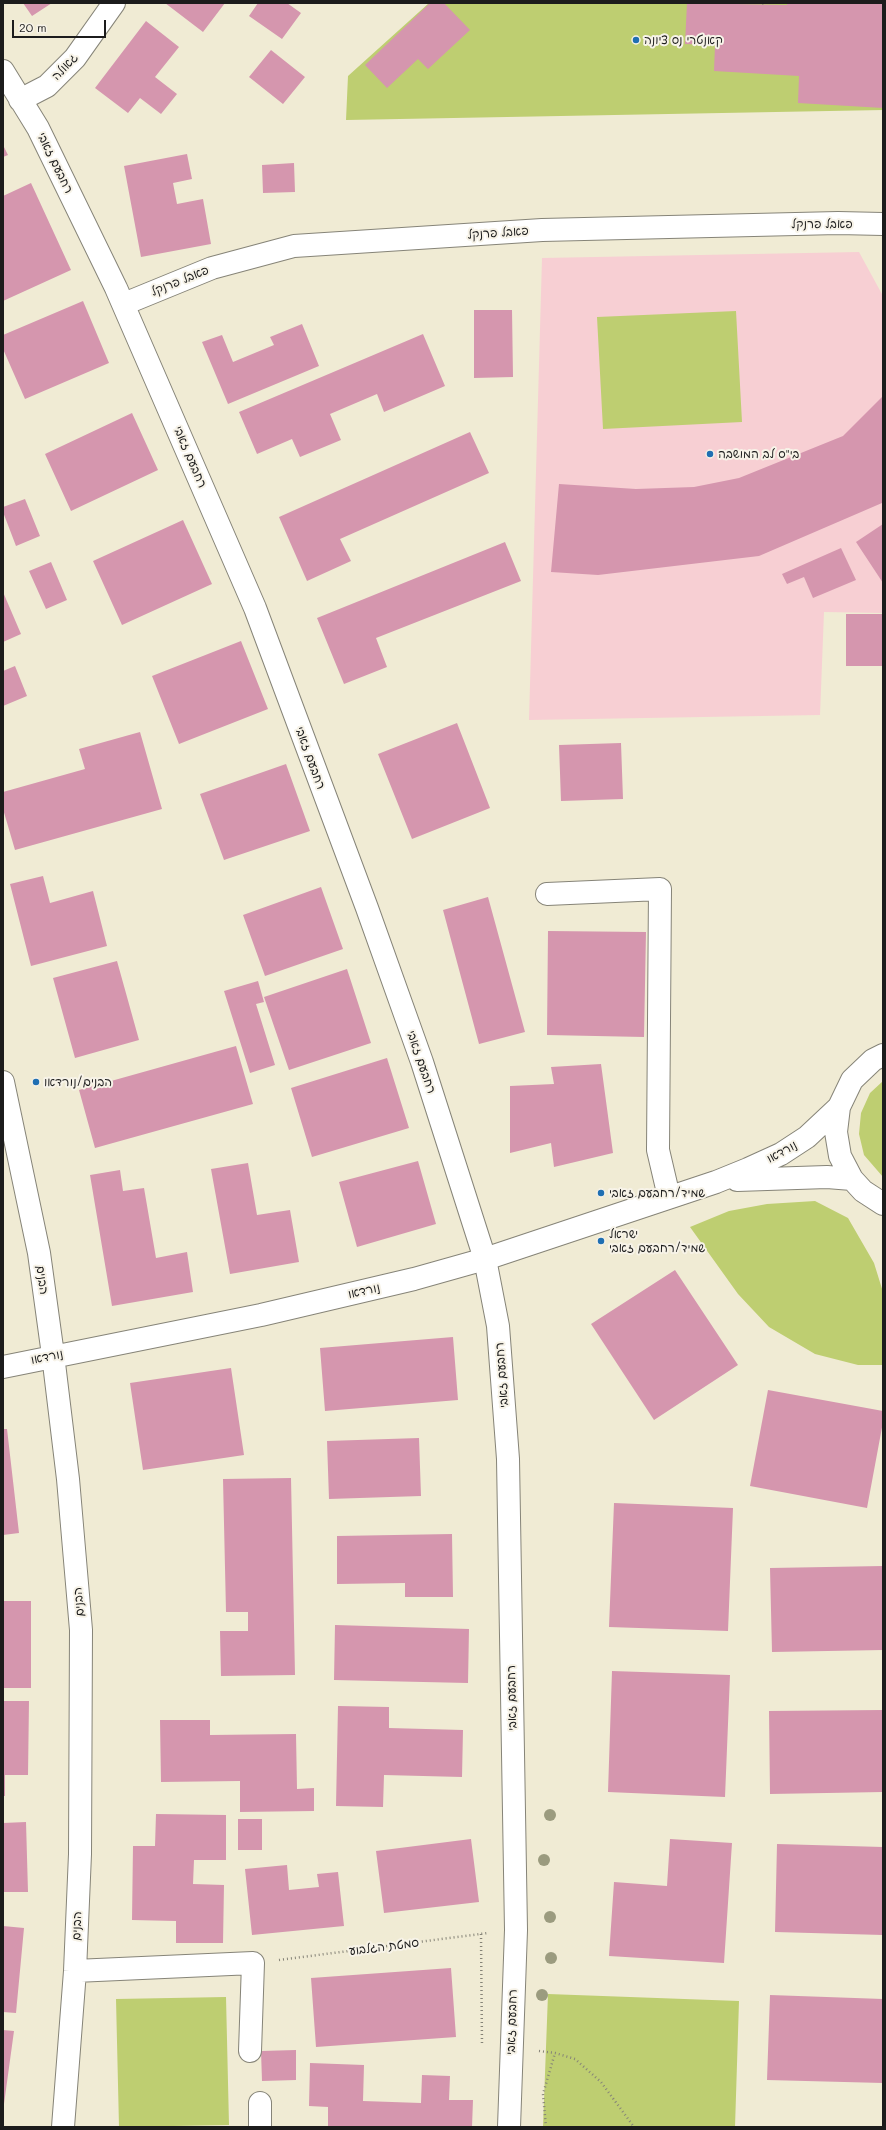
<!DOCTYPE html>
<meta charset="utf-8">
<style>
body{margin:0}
#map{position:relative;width:886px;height:2130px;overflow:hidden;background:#f0ebd4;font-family:Mali,sans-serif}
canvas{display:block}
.frame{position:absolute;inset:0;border:4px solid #1c1c1c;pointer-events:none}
.scale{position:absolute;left:12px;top:20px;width:94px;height:18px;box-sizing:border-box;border:2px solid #1c1c1c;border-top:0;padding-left:5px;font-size:12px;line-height:14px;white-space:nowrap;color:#1c1c1c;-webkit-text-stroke:3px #f7f3e8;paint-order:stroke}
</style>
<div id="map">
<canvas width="886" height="2130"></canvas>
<div class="frame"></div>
<div class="scale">20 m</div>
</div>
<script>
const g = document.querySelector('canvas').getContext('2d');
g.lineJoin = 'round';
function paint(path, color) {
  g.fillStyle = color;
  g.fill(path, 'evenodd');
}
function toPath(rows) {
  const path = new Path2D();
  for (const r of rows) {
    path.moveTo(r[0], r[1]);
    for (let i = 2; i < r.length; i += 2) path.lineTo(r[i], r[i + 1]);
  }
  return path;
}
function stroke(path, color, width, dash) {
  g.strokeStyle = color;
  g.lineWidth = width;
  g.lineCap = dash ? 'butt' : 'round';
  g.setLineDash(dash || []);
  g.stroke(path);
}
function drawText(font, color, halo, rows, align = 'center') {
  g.font = font + ' Mali,"Playpen Sans Hebrew",sans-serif';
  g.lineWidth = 4;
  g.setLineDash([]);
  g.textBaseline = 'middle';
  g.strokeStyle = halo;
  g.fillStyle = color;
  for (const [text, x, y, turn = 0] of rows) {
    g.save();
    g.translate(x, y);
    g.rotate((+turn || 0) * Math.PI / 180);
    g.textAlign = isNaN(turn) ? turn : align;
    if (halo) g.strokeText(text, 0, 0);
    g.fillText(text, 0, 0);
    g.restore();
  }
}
paint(toPath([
 [859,252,883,296,883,613,824,612,820,715,529,720,542,258]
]), '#f7cfd3');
paint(toPath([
 [429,3,883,3,883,110,346,120,348,76],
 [736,311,742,422,603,429,597,317],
 [883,1081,883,1177,864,1155,859,1134,861,1113,870,1093],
 [815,1201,848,1218,874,1263,883,1292,883,1365,858,1365,815,1354,769,1327,738,1294,690,1227,729,1211,767,1204],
 [548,1994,739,2001,735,2127,543,2127],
 [226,1997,229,2125,119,2127,116,1999]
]), '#bece71');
paint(toPath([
 [23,3,52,3,32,16],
 [165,3,225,3,203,32],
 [258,3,287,3,301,13,282,39,249,16],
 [430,3,444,3,470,30,428,69,418,59,387,88,365,65],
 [687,3,787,5,787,3,883,3,883,108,798,103,799,76,714,71,715,45,685,44],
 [146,21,179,47,155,77,177,94,161,114,140,98,128,113,95,88],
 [271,50,305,77,283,104,249,77],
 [3,145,8,155,3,157],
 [187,154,192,179,173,183,177,204,203,199,211,244,141,257,124,166],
 [294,163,295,192,263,193,262,165],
 [31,183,71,270,3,301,3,196],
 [83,301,109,363,25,399,3,349,3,335],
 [474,310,512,310,513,377,474,378],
 [302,324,319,366,228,404,202,342,222,335,233,362,274,345,270,337],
 [423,334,445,386,384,412,377,394,330,414,341,440,300,457,292,439,257,454,239,412],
 [883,396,882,503,759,556,598,575,551,572,559,484,636,489,694,487,739,478,843,436],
 [132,413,158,470,71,511,45,454],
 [470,432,489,473,340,539,351,561,307,581,279,517],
 [25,499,40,536,16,546,3,512,3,507],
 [183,520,212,584,122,625,93,561],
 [883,524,883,583,856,542],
 [505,542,521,581,376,638,387,667,344,684,317,618],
 [841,548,856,580,813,598,804,577,787,584,782,574],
 [51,562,67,600,46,609,29,571],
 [3,592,21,634,3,642],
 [846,614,883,614,883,666,846,666],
 [241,641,268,709,179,744,152,676],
 [15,666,27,696,3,706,3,671],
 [457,723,490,808,412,839,378,754],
 [140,732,162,809,15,850,3,809,3,792,85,769,79,749],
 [621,743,623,799,561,801,559,745],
 [286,764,310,831,224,860,200,794],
 [43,876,50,903,93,891,107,946,31,966,10,884],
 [321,887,343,949,265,976,243,915],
 [488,897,525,1032,479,1044,443,910],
 [548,931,646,932,644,1037,547,1035],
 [117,961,139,1040,75,1058,53,978],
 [347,969,371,1043,289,1070,264,997],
 [258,981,264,1002,256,1004,275,1065,250,1073,224,991],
 [236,1046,253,1104,95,1148,79,1090],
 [387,1058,409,1128,312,1157,291,1088],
 [601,1064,613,1153,554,1167,551,1143,510,1153,510,1086,554,1084,551,1067],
 [418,1161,436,1224,357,1247,339,1182],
 [248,1163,257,1215,290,1210,299,1262,230,1274,211,1169],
 [120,1170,123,1191,144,1188,156,1258,187,1252,193,1292,112,1306,90,1175],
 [675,1270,738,1365,654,1420,591,1324],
 [453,1337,458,1400,325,1411,320,1348],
 [231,1368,244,1455,143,1470,130,1383],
 [768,1390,883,1411,883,1422,867,1508,750,1486],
 [3,1429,7,1429,19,1533,3,1535],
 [419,1438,421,1496,329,1499,327,1441],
 [291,1478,295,1675,221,1676,220,1631,248,1631,248,1612,226,1612,223,1479],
 [614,1503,733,1508,728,1631,609,1627],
 [452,1534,453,1597,405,1597,405,1583,337,1584,337,1536],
 [883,1566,883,1650,772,1652,770,1568],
 [3,1601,31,1601,31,1688,3,1688],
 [335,1625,469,1629,468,1683,334,1680],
 [612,1671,730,1675,725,1797,608,1792],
 [3,1701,29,1701,28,1775,5,1775,5,1796,3,1796],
 [338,1706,389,1707,389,1728,463,1730,462,1777,384,1775,383,1807,336,1806],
 [883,1710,883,1792,770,1794,769,1711],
 [160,1720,210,1720,210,1735,296,1734,297,1789,314,1788,314,1811,240,1812,240,1781,161,1782],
 [156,1814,226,1815,226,1860,194,1860,193,1884,224,1885,223,1943,176,1943,176,1921,132,1920,133,1846,155,1846],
 [238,1819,262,1819,262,1850,238,1850],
 [26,1822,28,1892,3,1892,3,1823],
 [471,1839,479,1902,384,1913,376,1851],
 [670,1839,732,1843,724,1963,609,1956,614,1882,667,1886],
 [777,1844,883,1847,883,1935,775,1932],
 [287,1865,289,1890,319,1887,317,1874,338,1872,344,1926,252,1935,245,1869],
 [3,1926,24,1928,16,2013,3,2012],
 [451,1968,456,2037,316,2047,311,1978],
 [770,1995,883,1999,883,2083,767,2080],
 [3,2030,14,2031,4,2104,3,2104],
 [296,2050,296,2080,262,2081,261,2051],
 [310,2063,364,2065,363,2101,421,2103,422,2075,450,2076,449,2100,473,2100,472,2127,328,2127,328,2107,309,2106]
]), '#d596ae');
const minor = toPath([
 [3,71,38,128,116,288,255,608,367,908,422,1062,485,1259,498,1326,508,1459,516,1930,509,2127],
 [20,100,47,86,75,58,114,3],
 [124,304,212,268,294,246,542,230,838,223,883,224],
 [547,894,660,889,658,1150,669,1197],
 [883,1055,873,1060,852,1080,839,1107,836,1132,840,1156,852,1179,863,1191,883,1204],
 [3,1082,39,1253,53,1355,68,1479,81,1630,80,1854,75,1971,63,2127],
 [737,1180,827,1177,852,1179],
 [3,1367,261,1315,414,1279,485,1259,716,1182,748,1169,781,1154,807,1137,839,1107],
 [75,1971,253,1963,250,2051],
 [260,2103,260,2127]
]);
stroke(minor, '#868478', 24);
stroke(toPath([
 [762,4,763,3],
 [481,1934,482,2046],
 [279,1960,488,1933],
 [539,2051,555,2053,575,2059,601,2082,634,2127],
 [546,2127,543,2094,555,2053]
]), '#868478', 2.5, [1, 3]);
stroke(minor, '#fff', 22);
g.fillStyle = '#9b9b7f';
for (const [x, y] of [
 [550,1815],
 [544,1860],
 [550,1917],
 [551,1958],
 [542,1995]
]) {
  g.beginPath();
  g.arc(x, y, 6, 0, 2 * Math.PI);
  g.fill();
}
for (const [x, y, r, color] of [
 [636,40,4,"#1f6fb2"],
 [710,454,4,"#1f6fb2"],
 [36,1082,4,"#1f6fb2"],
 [601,1193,4,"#1f6fb2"],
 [601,1241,4,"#1f6fb2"]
]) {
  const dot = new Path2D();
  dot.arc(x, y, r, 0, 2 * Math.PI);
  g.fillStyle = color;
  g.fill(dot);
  stroke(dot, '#f7f3e8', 1.5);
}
drawText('12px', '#1c1c1c', '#f7f3e8', [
 ["קאנטרי נס ציונה",644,40],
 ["בי\"ס לב המושבה",718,454],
 ["הבנים/נורדאו",44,1082],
 ["שמיד/רחבעם זאבי",609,1193],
 ["ישראל",609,1234],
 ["שמיד/רחבעם זאבי",609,1248]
], 'left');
drawText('12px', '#1c1c1c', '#f7f3e8', [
 ["גאולה",65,67,-47],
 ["רחבעם זאבי",55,163,64],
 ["פאבל פרנקל",822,224],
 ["פאבל פרנקל",498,233,-4],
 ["פאבל פרנקל",180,281,-22],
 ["רחבעם זאבי",190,457,67],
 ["רחבעם זאבי",310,758,70],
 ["רחבעם זאבי",421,1062,71],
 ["נורדאו",782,1152,-29],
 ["הבנים",42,1280,82],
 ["נורדאו",364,1291,-13],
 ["נורדאו",47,1357,-12],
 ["רחבעם זאבי",502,1375,-94],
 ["הבנים",79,1602,-95],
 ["רחבעם זאבי",512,1698,-91],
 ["הבנים",77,1926,-88],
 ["סמטת הגלבוע",384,1947,-7],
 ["רחבעם זאבי",512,2022,-88]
]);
</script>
